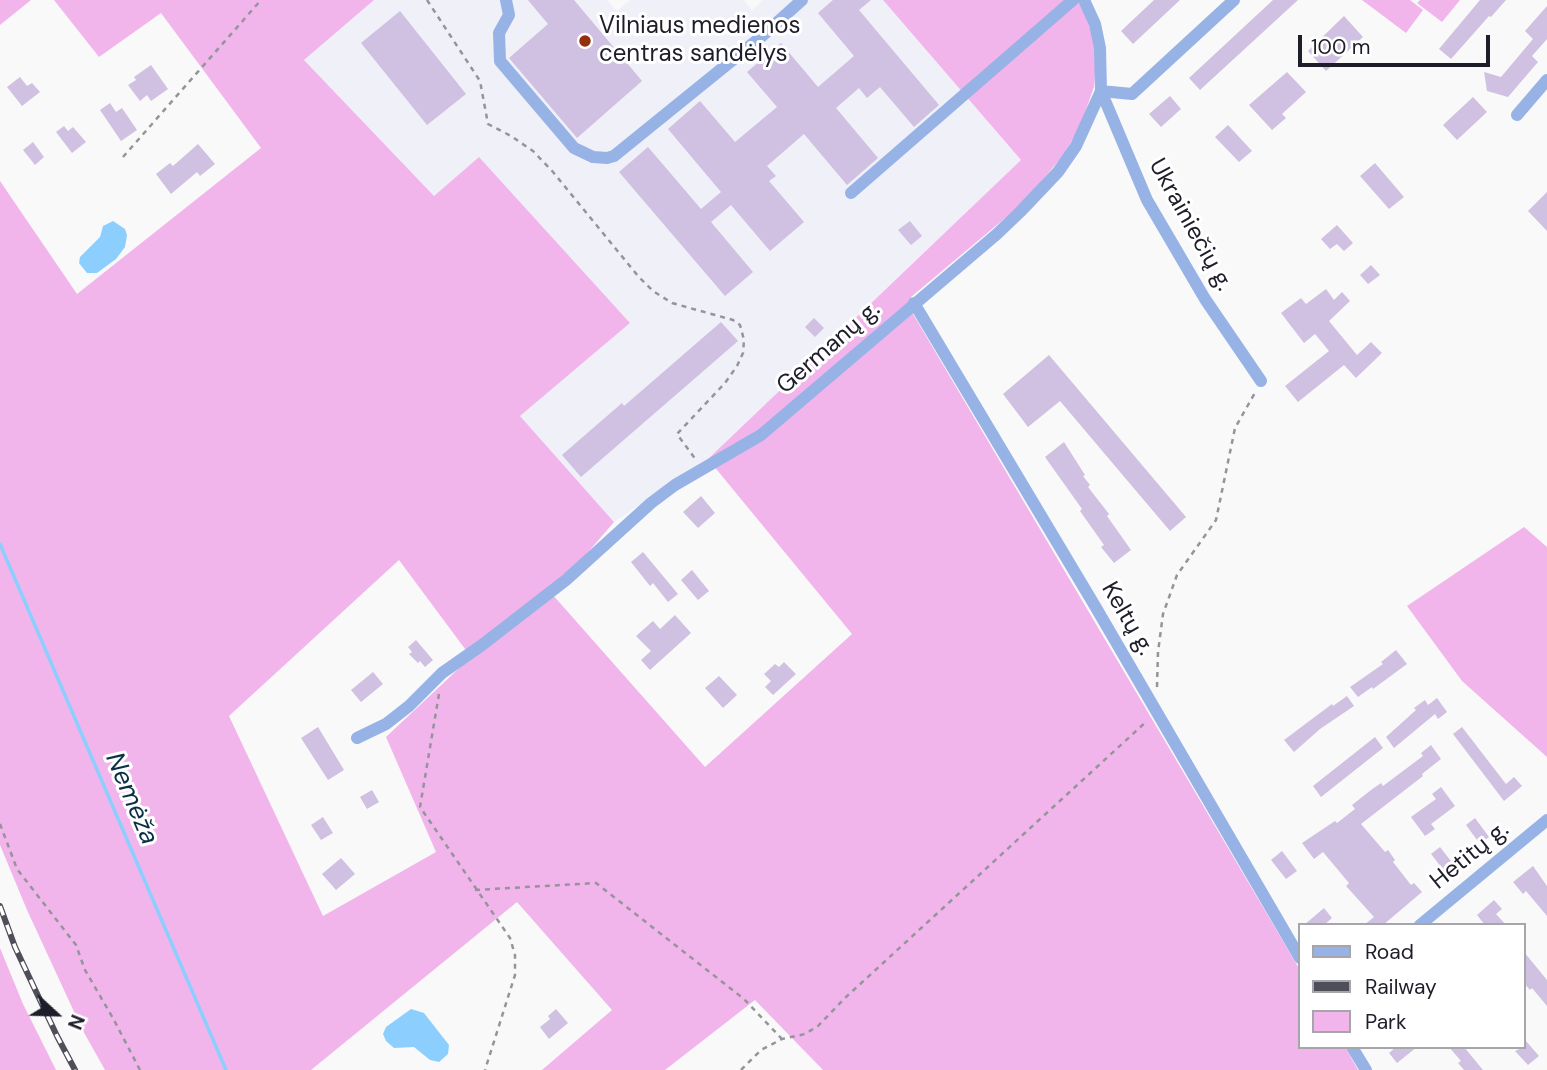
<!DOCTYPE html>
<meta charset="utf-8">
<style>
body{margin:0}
#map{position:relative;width:1547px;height:1070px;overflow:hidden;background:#f9f9f9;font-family:"DM Sans",sans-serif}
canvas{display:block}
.legend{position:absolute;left:1298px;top:923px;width:228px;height:126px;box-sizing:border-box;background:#fff;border:2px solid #a5a5aa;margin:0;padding:9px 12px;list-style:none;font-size:21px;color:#1e1e2b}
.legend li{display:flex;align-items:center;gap:14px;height:35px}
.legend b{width:35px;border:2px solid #a5a5aa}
.north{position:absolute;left:21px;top:979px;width:70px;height:70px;-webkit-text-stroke:5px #fff;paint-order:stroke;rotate:112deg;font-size:19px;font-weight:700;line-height:28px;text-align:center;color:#1e1e2b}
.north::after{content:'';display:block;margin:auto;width:24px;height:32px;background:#1e1e2b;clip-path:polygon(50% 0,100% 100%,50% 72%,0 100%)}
.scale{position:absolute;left:1298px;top:35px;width:192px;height:32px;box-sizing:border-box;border:4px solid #1e1e2b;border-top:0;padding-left:9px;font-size:21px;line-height:24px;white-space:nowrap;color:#1e1e2b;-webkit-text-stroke:5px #fff;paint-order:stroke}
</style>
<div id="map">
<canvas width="1547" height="1070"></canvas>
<ul class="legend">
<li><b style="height:9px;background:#97b3e6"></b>Road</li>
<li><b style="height:9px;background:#4f4f59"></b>Railway</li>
<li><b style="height:19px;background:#f1b5eb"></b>Park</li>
</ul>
<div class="north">N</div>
<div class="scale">100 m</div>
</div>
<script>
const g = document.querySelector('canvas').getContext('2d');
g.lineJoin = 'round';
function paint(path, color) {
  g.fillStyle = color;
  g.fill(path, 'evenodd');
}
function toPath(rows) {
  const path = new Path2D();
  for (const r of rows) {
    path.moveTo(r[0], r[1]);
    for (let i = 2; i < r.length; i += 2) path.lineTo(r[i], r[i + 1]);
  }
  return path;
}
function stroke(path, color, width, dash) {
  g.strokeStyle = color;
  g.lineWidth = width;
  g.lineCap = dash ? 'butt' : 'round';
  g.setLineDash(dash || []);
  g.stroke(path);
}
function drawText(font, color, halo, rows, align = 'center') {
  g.font = font + ' "DM Sans",sans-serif';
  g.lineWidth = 6;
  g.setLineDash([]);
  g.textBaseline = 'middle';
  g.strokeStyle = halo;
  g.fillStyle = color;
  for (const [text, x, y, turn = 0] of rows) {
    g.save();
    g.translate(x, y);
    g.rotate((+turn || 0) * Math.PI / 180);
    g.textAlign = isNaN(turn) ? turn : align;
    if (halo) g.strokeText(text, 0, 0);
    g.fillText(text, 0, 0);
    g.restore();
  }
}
paint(toPath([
 [374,0,607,0,617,11,630,0,744,0,752,10,763,0,883,0,1021,160,708,459,614,522,520,416,630,323,479,157,434,196,304,60]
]), '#f0f0f9');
paint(toPath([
 [0,0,31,0,0,25],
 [54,0,374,0,304,60,434,196,479,157,630,323,520,416,614,522,552,594,705,767,852,634,708,459,1021,160,883,0,1077,0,1086,15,1094,41,1096,63,1094,87,1079,129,1061,158,1023,203,911,297,913,314,1300,970,1300,1047,1345,1047,1358,1070,823,1070,755,1000,665,1070,542,1070,612,1010,517,902,311,1070,105,1070,82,1029,27,910,0,845,0,181,77,294,261,148,161,13,99,57],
 [399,560,471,657,386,737,436,852,323,916,229,716],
 [1362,0,1410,0,1423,10,1406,33],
 [1420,0,1460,0,1442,22,1417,3],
 [1524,527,1547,547,1547,757,1462,681,1407,606],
 [0,948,23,1004,56,1070,0,1070]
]), '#f1b5eb');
paint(toPath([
 [113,221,125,229,127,235,125,247,116,259,97,273,87,273,79,263,80,257,100,237,103,226],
 [411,1009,424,1013,449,1045,448,1054,439,1062,430,1060,414,1047,394,1048,386,1041,383,1034,386,1027]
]), '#8ccffe');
stroke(toPath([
 [0,544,226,1070]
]), '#8ccffe', 3.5);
paint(toPath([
 [528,0,574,0,642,81,577,138,509,58,548,24],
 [833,0,871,0,859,10,939,105,914,127,880,87,867,98,859,88,836,108,878,158,847,185,804,134,767,166,776,176,769,181,804,222,770,251,731,205,711,222,753,272,725,296,619,172,648,147,701,209,721,192,668,129,700,101,735,142,777,107,747,72,781,43,818,87,854,56,818,13],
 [1154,0,1180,0,1133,44,1121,31],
 [1273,0,1298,0,1200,90,1189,78],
 [1480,0,1506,0,1491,17,1489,16,1451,59,1439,49],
 [1547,6,1547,39,1532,56,1538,62,1508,97,1487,91,1484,72,1501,77,1533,39,1525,31],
 [400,11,466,94,427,125,361,43],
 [1344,16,1363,37,1326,71,1308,51],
 [151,65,168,89,151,101,147,95,140,101,128,85,136,80,134,77],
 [1287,72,1306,92,1282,114,1286,118,1272,130,1249,105],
 [20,77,27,86,32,83,40,92,22,106,7,87],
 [1170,96,1181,109,1161,127,1149,114],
 [1473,97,1487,112,1457,140,1443,125],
 [110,103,116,112,122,108,137,130,121,141,100,110],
 [1228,125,1252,151,1239,162,1215,137],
 [64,126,68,131,73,127,86,142,72,153,56,132],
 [33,142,44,157,35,165,23,150],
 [198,144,215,164,200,176,197,172,171,194,156,174,170,163,173,166],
 [1375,163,1404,197,1389,209,1360,176],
 [1547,192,1547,231,1528,211],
 [910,221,922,236,911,245,898,230],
 [1337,225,1353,243,1344,251,1337,244,1330,249,1321,239],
 [1371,265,1380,275,1368,284,1360,275],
 [1326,289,1334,300,1342,292,1350,301,1329,321,1357,355,1371,342,1382,353,1356,378,1344,365,1298,402,1285,386,1329,351,1315,334,1304,343,1281,313,1301,298,1306,304],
 [814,318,824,328,815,337,805,327],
 [721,322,738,341,581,477,562,455,622,403,624,406],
 [1049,355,1186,517,1170,531,1060,401,1028,427,1003,394],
 [1064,442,1085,475,1083,476,1090,485,1088,487,1109,514,1107,516,1131,550,1114,563,1101,547,1104,545,1080,511,1082,509,1045,457],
 [701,496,715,513,698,528,683,512],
 [643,552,678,594,668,602,653,583,650,586,631,562],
 [692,570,709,591,698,600,681,580],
 [675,615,691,633,650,670,641,660,651,651,636,636,653,621,660,629],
 [416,640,433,660,425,667,420,661,418,663,409,654,412,652,408,647],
 [1396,650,1407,664,1373,689,1372,687,1358,697,1350,687,1383,664,1381,662],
 [784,662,796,674,773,695,765,687,771,681,764,674,775,664,779,667],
 [373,672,383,684,361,702,351,690],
 [719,676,737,695,723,708,705,688],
 [1347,696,1354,706,1320,729,1294,752,1284,740,1332,704,1333,706],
 [1437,698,1447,712,1438,719,1435,714,1394,748,1386,737,1416,710,1414,708,1425,700,1428,705],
 [318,727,344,770,328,780,301,738],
 [1462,727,1506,784,1514,777,1522,786,1504,801,1453,734],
 [1375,737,1383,748,1321,797,1313,786],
 [1431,745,1441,759,1422,774,1423,776,1361,824,1385,852,1388,850,1395,860,1393,862,1411,885,1414,883,1422,892,1383,925,1364,925,1374,917,1346,886,1349,883,1323,852,1314,859,1302,843,1335,821,1337,823,1355,809,1352,805,1371,790,1381,783,1383,786,1423,756,1421,753],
 [1441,787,1455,806,1431,824,1435,829,1425,836,1411,817,1436,799,1432,794],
 [372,790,379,802,367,809,360,797],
 [323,817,333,833,321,840,311,825],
 [1475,818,1489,837,1480,844,1466,825],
 [1440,847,1454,865,1445,872,1431,854],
 [1282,851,1297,871,1286,879,1271,860],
 [341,858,355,874,336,890,322,874],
 [1533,866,1547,886,1547,916,1526,891,1523,894,1513,882],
 [1494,900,1502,909,1496,914,1506,925,1485,925,1477,915],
 [1324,908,1332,918,1324,925,1304,925],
 [1524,952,1547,980,1547,1006,1532,988,1530,990,1524,983],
 [556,1009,568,1023,549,1039,540,1027,550,1019,548,1016],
 [1526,1041,1539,1056,1528,1065,1515,1051,1524,1047],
 [1396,1047,1417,1047,1397,1063,1389,1053],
 [1449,1047,1464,1047,1483,1070,1464,1070,1458,1063,1461,1061]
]), '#d0c0e1');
stroke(toPath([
 [427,0,480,81,488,124,511,136,533,151,553,172,638,276,653,291,672,303,733,320,740,325,744,340,743,353,737,366,725,383,677,434,696,460],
 [123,157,261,0],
 [1157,687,1158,652,1163,614,1177,575,1216,520,1235,428,1256,391],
 [439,694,420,807,510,938,515,955,515,975,485,1070],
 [0,824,17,869,76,945,85,970,114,1020,140,1070],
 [475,890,596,883,744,999,782,1039],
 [741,1070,761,1050,782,1039,805,1034,818,1026,846,997,1147,721]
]), '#94949a', 2.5, [5, 5]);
stroke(toPath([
 [506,0,509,15,499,33,500,61,574,148,593,157,607,158,614,156,761,37,802,0],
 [1084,0,1095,24,1100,48,1101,91,1147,200,1205,299,1261,381],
 [1101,91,1132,94,1234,0],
 [1517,115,1547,80],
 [851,193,1073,0],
 [914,303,1095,606,1300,958],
 [357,738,386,724,409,706,442,673,482,645,566,580,651,503,675,485,761,435,997,234,1020,212,1058,172,1076,146,1101,91],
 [1420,925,1547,820],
 [1352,1047,1366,1070]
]), '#97b3e6', 12);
const rail = toPath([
 [0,906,15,947,57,1036,75,1070]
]);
stroke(rail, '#4f4f59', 6);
stroke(rail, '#fff', 3.5, [10]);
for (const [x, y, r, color] of [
 [585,41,7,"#952e0a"]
]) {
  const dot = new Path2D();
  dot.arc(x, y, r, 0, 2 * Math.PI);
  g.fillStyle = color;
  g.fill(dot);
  stroke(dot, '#fff', 2.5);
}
drawText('24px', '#1e1e2b', '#fff', [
 ["Vilniaus medienos",599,27],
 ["centras sandėlys",599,55]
], 'left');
drawText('24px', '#1e1e2b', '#fff', [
 ["Ukrainiečių g.",1190,225,61],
 ["Germanų g.",829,348,-41],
 ["Keltų g.",1127,619,60],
 ["Hetitų g.",1470,856,-39]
]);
drawText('italic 26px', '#093047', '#fff', [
 ["Nemėža",131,799,67]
]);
</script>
